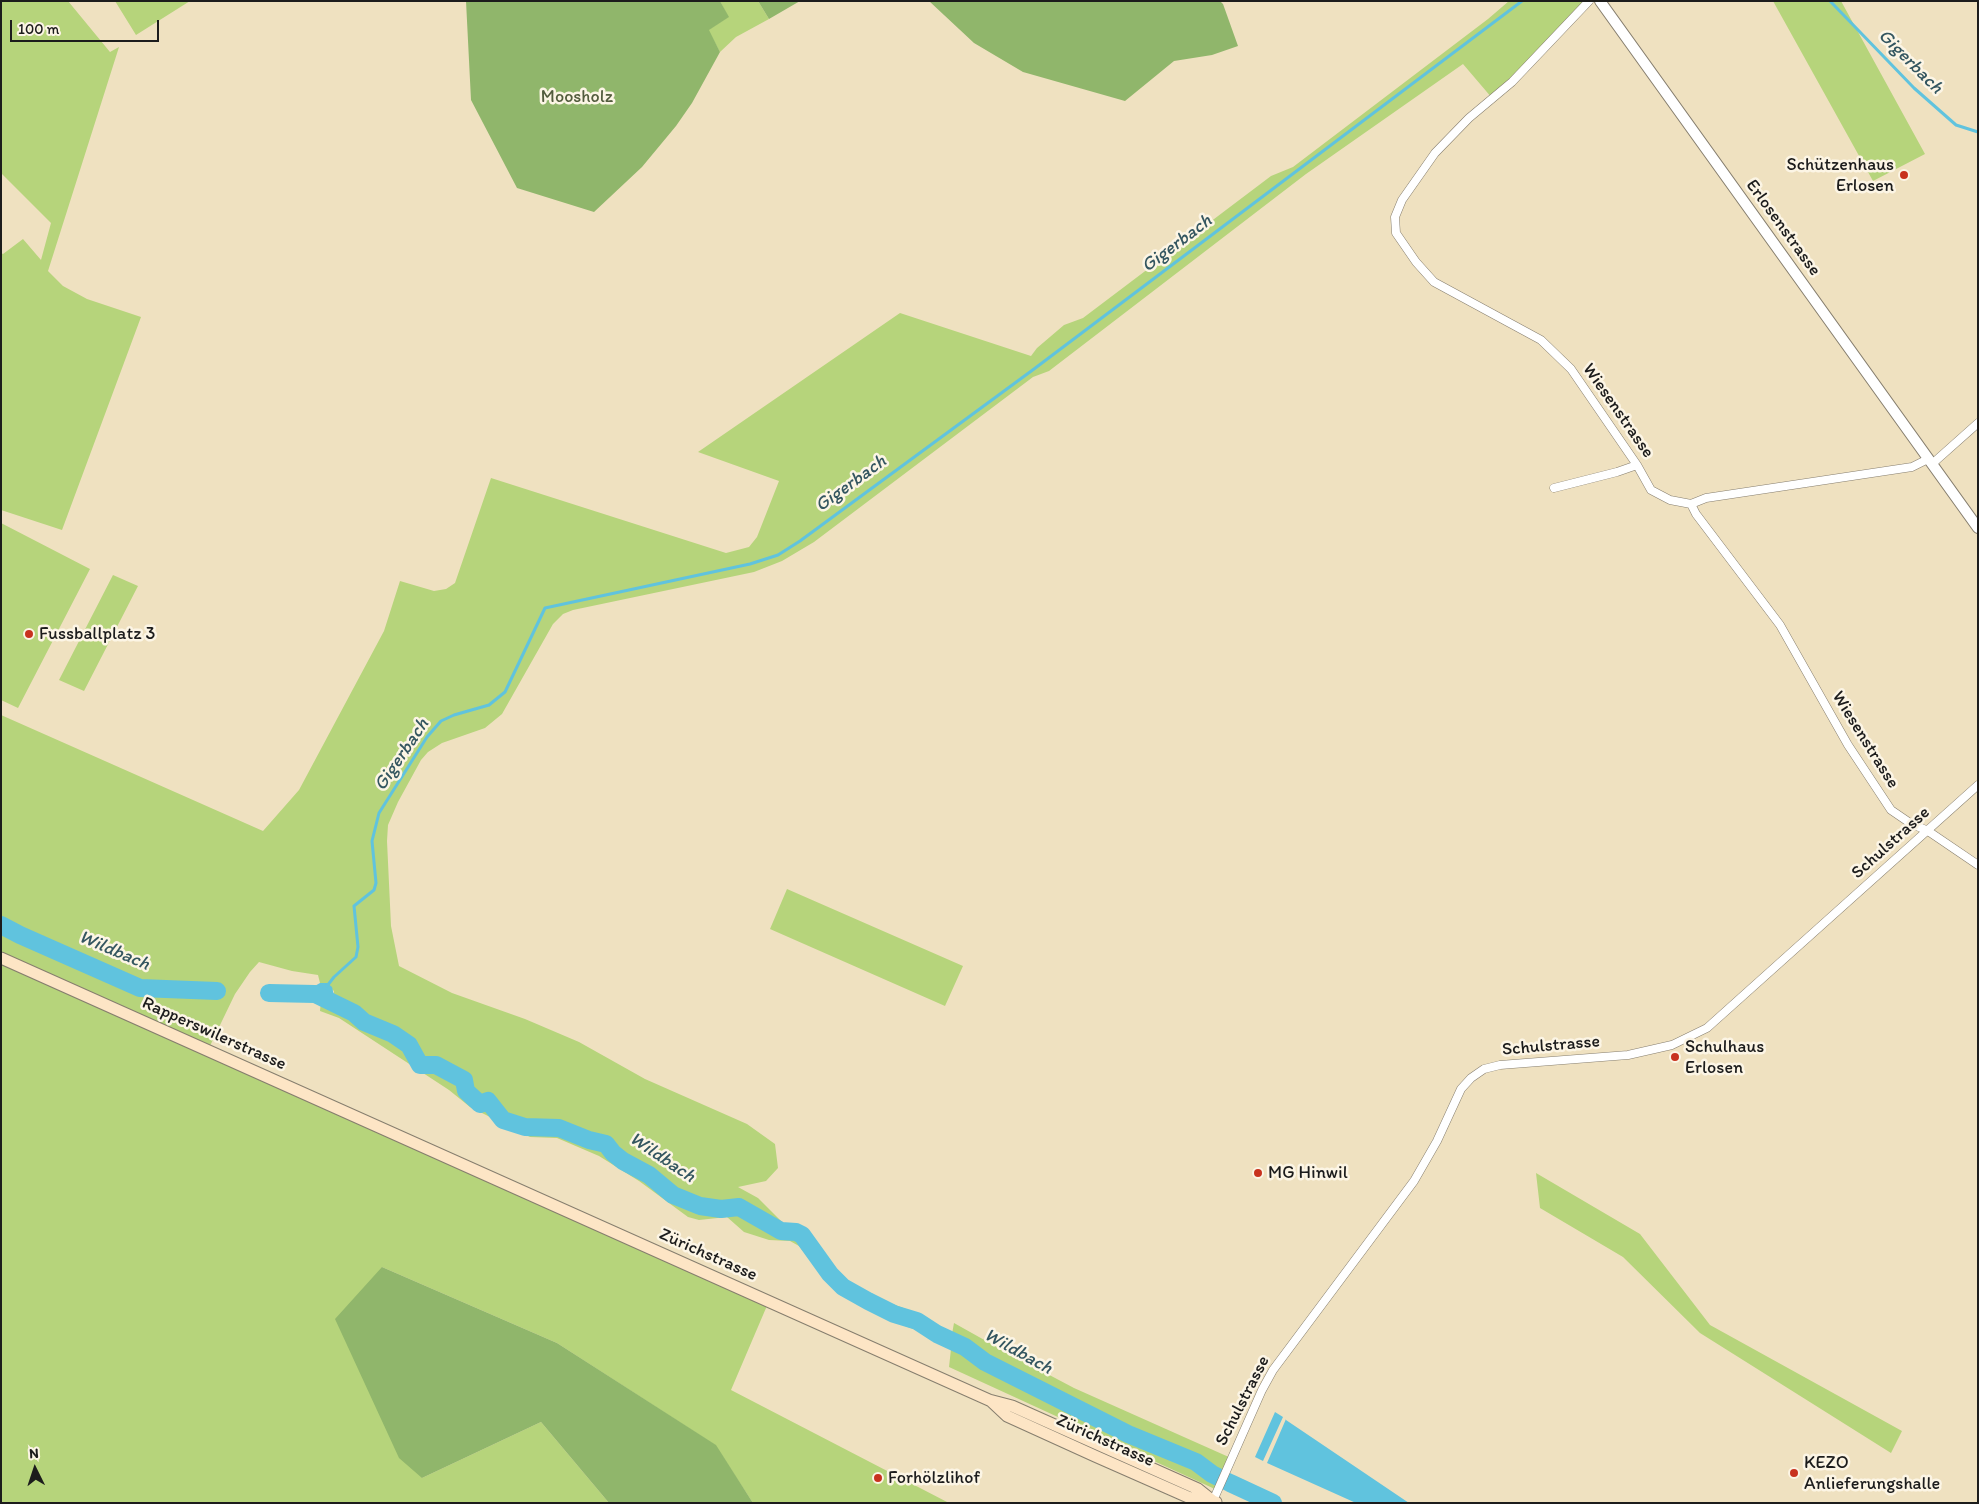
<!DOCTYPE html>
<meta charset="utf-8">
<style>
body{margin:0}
#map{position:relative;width:1979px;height:1504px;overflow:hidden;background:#efe1c0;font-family:Itim,sans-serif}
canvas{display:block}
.frame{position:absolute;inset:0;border:2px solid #1c1c1c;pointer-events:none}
.north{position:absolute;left:10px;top:1444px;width:50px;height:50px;-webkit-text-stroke:4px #fcf5e5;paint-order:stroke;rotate:356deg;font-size:14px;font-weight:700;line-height:20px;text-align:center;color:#1c1c1c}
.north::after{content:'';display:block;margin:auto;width:18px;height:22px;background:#1c1c1c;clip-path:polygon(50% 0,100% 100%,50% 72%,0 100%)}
.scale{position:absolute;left:10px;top:20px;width:149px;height:22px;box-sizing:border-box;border:2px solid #1c1c1c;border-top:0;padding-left:6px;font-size:15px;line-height:18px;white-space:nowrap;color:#1c1c1c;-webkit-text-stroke:4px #fcf5e5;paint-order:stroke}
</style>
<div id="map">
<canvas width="1979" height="1504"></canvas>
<div class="frame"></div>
<div class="north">N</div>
<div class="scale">100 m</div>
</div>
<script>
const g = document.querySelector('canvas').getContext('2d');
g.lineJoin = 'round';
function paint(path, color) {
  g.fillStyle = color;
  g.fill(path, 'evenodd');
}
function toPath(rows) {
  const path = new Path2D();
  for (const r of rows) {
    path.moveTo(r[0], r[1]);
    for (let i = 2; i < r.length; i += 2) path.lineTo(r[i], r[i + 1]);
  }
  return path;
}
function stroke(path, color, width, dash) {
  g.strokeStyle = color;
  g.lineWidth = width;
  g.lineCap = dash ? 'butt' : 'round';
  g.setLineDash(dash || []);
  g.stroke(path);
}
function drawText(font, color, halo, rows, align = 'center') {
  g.font = font + ' Itim,sans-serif';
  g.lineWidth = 5;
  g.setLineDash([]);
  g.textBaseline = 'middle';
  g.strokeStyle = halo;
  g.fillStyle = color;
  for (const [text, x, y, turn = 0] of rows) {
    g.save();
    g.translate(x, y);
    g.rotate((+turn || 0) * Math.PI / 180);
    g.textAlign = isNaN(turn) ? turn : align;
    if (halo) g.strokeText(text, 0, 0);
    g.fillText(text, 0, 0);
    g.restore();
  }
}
paint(toPath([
 [1,1,68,1,110,52,119,47,48,271,63,286,87,299,141,317,62,530,1,510,1,253,3,254,23,239,41,260,51,223,1,173],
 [115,1,190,1,136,35],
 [720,1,758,1,769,19,736,37,720,52,708,30,728,17],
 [1509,1,1589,1,1492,98,1463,64,1306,174,1049,371,1033,377,814,542,782,561,754,572,573,610,563,614,553,624,502,714,485,728,442,743,428,752,421,760,398,802,388,825,387,841,391,926,399,966,452,993,525,1019,579,1042,645,1079,747,1124,775,1144,778,1168,766,1181,738,1187,758,1198,785,1225,799,1227,813,1240,842,1277,882,1300,922,1315,952,1334,954,1323,1004,1351,1074,1388,1231,1458,1217,1490,949,1367,951,1349,929,1335,900,1324,839,1292,816,1268,799,1246,790,1241,769,1240,744,1232,727,1217,699,1220,688,1217,639,1181,599,1156,557,1138,530,1137,470,1107,449,1090,339,1018,320,1011,321,1000,330,1003,335,999,334,995,334,991,324,983,320,983,318,975,292,971,259,962,250,972,235,994,208,1050,412,1141,502,1176,769,1301,731,1390,949,1503,753,1503,715,1445,557,1343,382,1267,422,1478,541,1422,609,1503,1,1503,1,715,263,831,299,790,384,631,400,581,434,591,446,589,455,583,491,478,726,553,749,547,757,537,779,481,698,452,900,313,1031,356,1037,348,1064,325,1083,318,1271,176,1293,167,1488,19],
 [1773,1,1841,1,1925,154,1873,181],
 [1,523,90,569,18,708,1,700],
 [113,575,138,586,84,691,59,680],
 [787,889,963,966,945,1006,770,929],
 [1536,1173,1640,1234,1710,1325,1902,1431,1891,1453,1700,1333,1623,1257,1540,1208]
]), '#b6d47b');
paint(toPath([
 [466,1,720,1,729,17,709,30,720,52,692,103,676,126,642,167,594,212,517,188,471,100],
 [758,1,800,1,769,19],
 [929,1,1220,1,1223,4,1238,46,1212,55,1174,61,1125,101,1023,72,974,43],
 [382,1267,557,1343,716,1445,753,1503,609,1503,541,1422,422,1478,399,1458,335,1319]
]), '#90b66b');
paint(toPath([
 [320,983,327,983,332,987,334,995,333,1004,324,1000,312,1000,313,987],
 [1275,1412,1283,1417,1263,1461,1255,1457],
 [1286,1419,1286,1420,1409,1503,1356,1503,1267,1463]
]), '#60c3de');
stroke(toPath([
 [1830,1,1914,88,1956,125,1978,132],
 [327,986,334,977,356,957,358,947,354,906,374,890,376,883,372,841,379,813,427,737,441,721,454,715,489,705,505,692,545,608,750,564,778,555,800,541,1034,369,1522,1]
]), '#60c3de', 3);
stroke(toPath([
 [1,925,20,935,140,988,217,991],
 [269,993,315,994,354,1013,364,1022,393,1034,409,1045,420,1065,436,1065,464,1080,466,1091,480,1104,488,1101,503,1120,525,1127,559,1128,589,1140,606,1144,613,1153,623,1161,649,1175,673,1195,700,1206,721,1209,739,1207,781,1231,796,1232,802,1235,830,1274,843,1287,868,1301,894,1314,917,1321,937,1334,965,1347,985,1362,1128,1434,1196,1462,1212,1474,1230,1483,1273,1503]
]), '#60c3de', 18);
const minor = toPath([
 [1589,1,1512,82,1469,118,1435,153,1402,200,1395,217,1396,233,1416,262,1434,282,1541,340,1571,369,1637,465,1651,490,1670,500,1691,504,1696,514,1780,625,1848,745,1891,810,1910,823,1928,831,1978,865],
 [1932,464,1978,423],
 [1554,488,1617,472,1637,465],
 [1691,504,1706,498,1912,467,1928,459],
 [1212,1503,1262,1390,1273,1370,1414,1181,1437,1141,1461,1089,1471,1078,1484,1069,1500,1065,1628,1055,1672,1045,1707,1028,1978,785]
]);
const tertiary = toPath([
 [1600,1,1978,528]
]);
const secondary = toPath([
 [1,958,989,1400,1012,1406,1198,1489,1213,1501],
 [991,1401,1007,1416,1095,1456,1188,1497,1199,1500,1216,1502]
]);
stroke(minor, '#867e6e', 9);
stroke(tertiary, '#867e6e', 12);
stroke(secondary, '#867e6e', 13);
stroke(minor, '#fff', 8);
stroke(tertiary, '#fff', 10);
stroke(secondary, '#fde5c5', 11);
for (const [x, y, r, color] of [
 [1904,175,5,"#c8321e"],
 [29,634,5,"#c8321e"],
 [1675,1057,5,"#c8321e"],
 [1258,1173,5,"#c8321e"],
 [1794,1473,5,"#c8321e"],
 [878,1478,5,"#c8321e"]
]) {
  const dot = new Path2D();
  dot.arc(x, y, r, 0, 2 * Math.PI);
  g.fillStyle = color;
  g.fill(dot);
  stroke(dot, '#fcf5e5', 2);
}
drawText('18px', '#525c3d', '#fcf5e5', [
 ["Moosholz",577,97]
]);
drawText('18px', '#1c1c1c', '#fcf5e5', [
 ["Schützenhaus",1894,165,"right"],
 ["Erlosen",1894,186,"right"],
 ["Fussballplatz 3",39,634],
 ["Schulhaus",1685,1047],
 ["Erlosen",1685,1068],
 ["MG Hinwil",1268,1173],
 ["KEZO",1804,1463],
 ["Anlieferungshalle",1804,1484],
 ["Forhölzlihof",888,1478]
], 'left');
drawText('18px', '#1c1c1c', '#fcf5e5', [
 ["Erlosenstrasse",1783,228,54],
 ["Wiesenstrasse",1618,411,55],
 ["Wiesenstrasse",1865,740,58],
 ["Schulstrasse",1891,843,-42],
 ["Rapperswilerstrasse",214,1034,24],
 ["Schulstrasse",1551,1046,-5],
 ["Zürichstrasse",708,1255,24],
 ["Schulstrasse",1243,1401,-63],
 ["Zürichstrasse",1105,1441,24]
]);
drawText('italic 19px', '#345660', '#fcf5e5', [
 ["Gigerbach",1910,62,45],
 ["Gigerbach",1177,244,-37],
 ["Gigerbach",851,484,-36],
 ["Gigerbach",402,755,-56],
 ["Wildbach",114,951,23],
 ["Wildbach",662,1158,34],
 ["Wildbach",1018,1352,29]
]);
</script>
